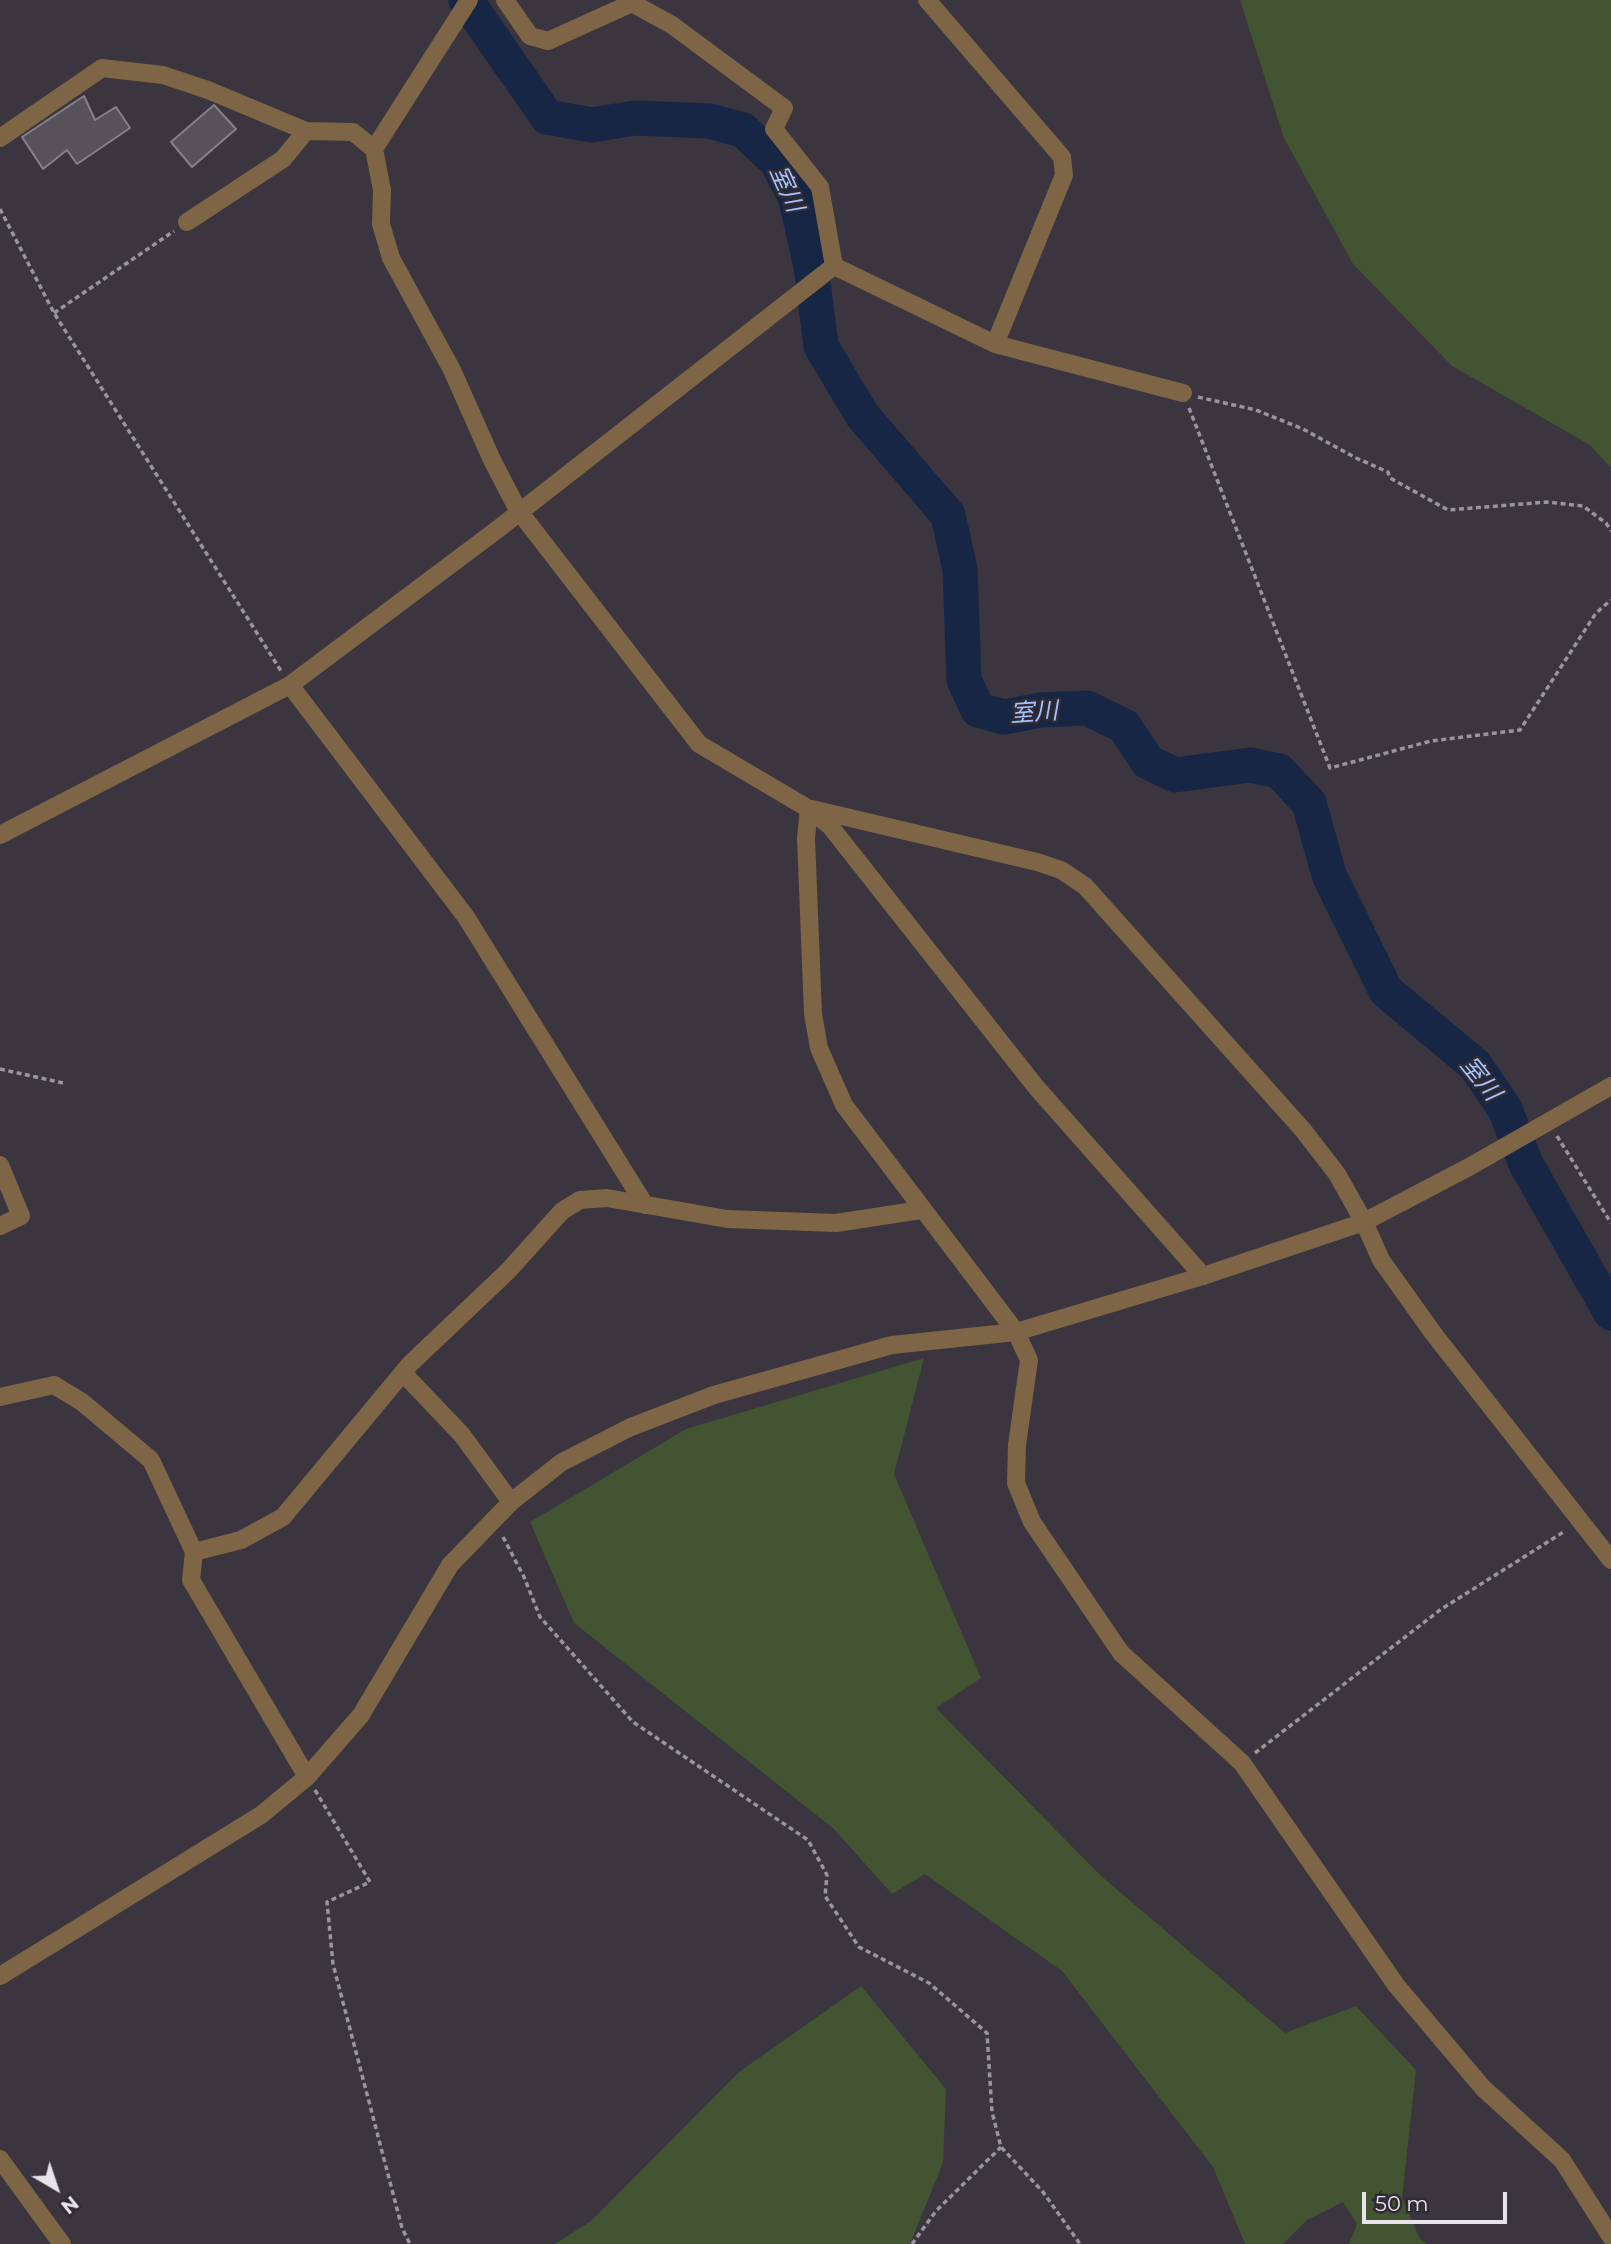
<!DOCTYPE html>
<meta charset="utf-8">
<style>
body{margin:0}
#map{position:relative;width:1611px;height:2244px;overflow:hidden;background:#3a353e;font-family:Montserrat,sans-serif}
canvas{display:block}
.north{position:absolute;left:21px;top:2153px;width:70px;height:70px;-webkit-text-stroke:5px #302b34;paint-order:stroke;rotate:141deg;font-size:19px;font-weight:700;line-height:28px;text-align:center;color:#e7e4e9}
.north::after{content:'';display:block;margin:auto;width:24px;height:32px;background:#e7e4e9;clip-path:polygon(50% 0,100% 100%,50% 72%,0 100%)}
.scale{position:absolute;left:1362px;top:2192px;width:145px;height:32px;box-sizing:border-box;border:4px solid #e7e4e9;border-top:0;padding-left:9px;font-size:21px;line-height:24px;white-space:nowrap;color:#e7e4e9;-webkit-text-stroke:5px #302b34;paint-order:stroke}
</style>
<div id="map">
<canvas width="1611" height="2244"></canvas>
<div class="north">N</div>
<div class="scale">50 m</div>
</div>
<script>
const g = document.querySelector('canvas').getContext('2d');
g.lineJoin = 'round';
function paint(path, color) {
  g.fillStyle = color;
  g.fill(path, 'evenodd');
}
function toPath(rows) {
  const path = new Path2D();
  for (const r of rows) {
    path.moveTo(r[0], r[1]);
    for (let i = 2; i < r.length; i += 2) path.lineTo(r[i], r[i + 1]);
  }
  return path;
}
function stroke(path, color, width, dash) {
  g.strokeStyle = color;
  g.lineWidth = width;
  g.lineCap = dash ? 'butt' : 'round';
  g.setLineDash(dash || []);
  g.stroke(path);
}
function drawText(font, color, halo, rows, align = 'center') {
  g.font = font + ' Montserrat,"Noto Sans JP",sans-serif';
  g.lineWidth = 5;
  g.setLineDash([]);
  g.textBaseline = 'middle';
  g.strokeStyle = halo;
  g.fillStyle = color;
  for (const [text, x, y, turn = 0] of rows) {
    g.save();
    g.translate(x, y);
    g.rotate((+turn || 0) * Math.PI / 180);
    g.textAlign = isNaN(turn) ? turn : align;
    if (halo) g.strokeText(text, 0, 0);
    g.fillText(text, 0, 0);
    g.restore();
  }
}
paint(toPath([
 [1240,0,1611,0,1611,468,1590,445,1452,366,1353,264,1284,138],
 [924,1358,894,1474,981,1678,936,1708,1100,1875,1285,2033,1356,2006,1416,2070,1402,2198,1420,2239,1427,2244,1349,2244,1357,2224,1343,2202,1307,2220,1283,2244,1245,2244,1213,2167,1062,1971,925,1874,892,1894,834,1829,574,1623,530,1522,686,1429],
 [861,1986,946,2089,943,2163,910,2244,555,2244,591,2221,739,2072]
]), '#425431');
stroke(toPath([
 [466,0,547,117,592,125,635,118,710,121,743,130,776,161,795,196,811,266,821,346,862,415,948,515,960,569,964,680,978,710,1004,717,1041,710,1087,708,1124,726,1148,762,1175,775,1250,765,1279,771,1309,803,1329,875,1386,991,1475,1065,1505,1109,1526,1164,1611,1313]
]), '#172645', 35);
const building = toPath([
 [84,96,95,120,116,107,130,128,77,164,67,150,43,169,22,137,84,96],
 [214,105,236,129,192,167,171,142,214,105]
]);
paint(building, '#56515b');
stroke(building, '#86808b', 2);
stroke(toPath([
 [0,209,54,313,281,671],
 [54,313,174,231],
 [1198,397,1256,410,1303,429,1356,458,1388,472,1390,478,1448,510,1547,502,1583,506,1606,523,1611,531],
 [1189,408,1330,768,1431,741,1520,730,1596,613,1611,600],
 [0,1069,63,1083],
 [1557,1136,1611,1223],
 [503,1537,524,1577,540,1617,633,1722,808,1840,827,1875,825,1896,859,1947,929,1983,987,2033,992,2112,1001,2147,1043,2192,1080,2244],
 [1255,1753,1440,1610,1565,1531],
 [315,1790,370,1882,327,1902,333,1964,402,2228,410,2244],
 [912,2244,936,2211,1001,2147]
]), '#99959c', 3.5, [5, 3.5]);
stroke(toPath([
 [505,0,530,36,548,41,632,3,672,25,784,108,774,129,820,187,834,266],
 [927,0,1062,157,1064,175,995,344],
 [0,138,102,68,163,75,208,90,306,131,353,132,374,149,382,190,381,224,391,258,452,370,492,460,518,510,699,744,809,809,830,826,1036,1087,1203,1276],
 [374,149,469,0],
 [187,222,283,159,306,131],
 [834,266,995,344,1183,393],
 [290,685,466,917,645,1205],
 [809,809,806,838,813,1014,819,1048,844,1105,1016,1332,1029,1360,1017,1445,1016,1483,1032,1522,1121,1653,1242,1763,1396,1985,1483,2088,1562,2160,1611,2237],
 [812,809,1037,862,1061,870,1085,886,1303,1130,1337,1174,1364,1222],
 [0,835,290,685,498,529,834,266],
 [0,1165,21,1216,0,1226],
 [404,1374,462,1435,511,1502],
 [0,1397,54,1385,82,1402,151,1460,194,1552,191,1580,307,1777],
 [194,1552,241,1540,283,1517,410,1364,508,1271,562,1211,580,1200,607,1198,727,1219,836,1223,921,1210]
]), '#7d6546', 18);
stroke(toPath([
 [1364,1222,1469,1167,1611,1086],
 [0,1976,261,1815,307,1777,361,1715,450,1565,511,1502,562,1462,631,1427,714,1395,892,1345,1016,1332,1203,1276,1364,1222,1381,1260,1433,1333,1611,1560],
 [0,2159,62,2244]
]), '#7d6546', 18);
drawText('italic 24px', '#a4c4ff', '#302b34', [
 ["室川",786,189,66],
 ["室川",1034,713,-4],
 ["室川",1480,1079,51]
]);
</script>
